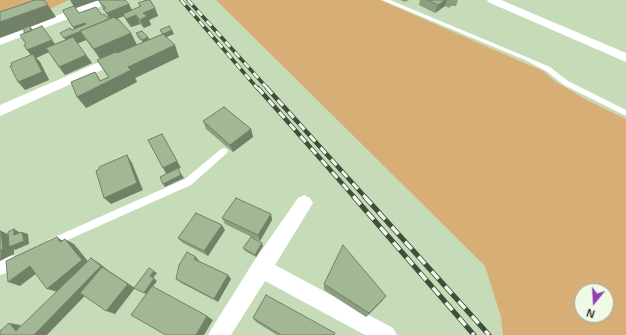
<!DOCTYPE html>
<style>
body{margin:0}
#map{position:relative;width:626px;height:335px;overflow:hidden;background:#c6dcb8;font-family:Arial,sans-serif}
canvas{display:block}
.north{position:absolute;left:574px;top:283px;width:40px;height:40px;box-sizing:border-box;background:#eef9e7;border:1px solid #a0ab9a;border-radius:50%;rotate:198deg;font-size:11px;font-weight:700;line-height:16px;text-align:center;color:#2c3527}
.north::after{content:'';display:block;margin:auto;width:14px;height:18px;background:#9042b3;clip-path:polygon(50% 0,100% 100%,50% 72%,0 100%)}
</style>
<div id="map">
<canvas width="626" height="335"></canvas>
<div class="north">N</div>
</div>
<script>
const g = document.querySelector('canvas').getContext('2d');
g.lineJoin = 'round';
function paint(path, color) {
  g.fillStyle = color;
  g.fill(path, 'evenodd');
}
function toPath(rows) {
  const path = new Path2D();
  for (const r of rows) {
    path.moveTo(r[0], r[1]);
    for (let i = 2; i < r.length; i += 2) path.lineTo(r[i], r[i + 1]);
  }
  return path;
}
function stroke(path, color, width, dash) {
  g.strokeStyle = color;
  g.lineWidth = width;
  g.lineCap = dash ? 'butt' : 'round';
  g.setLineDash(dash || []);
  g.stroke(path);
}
paint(toPath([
 [0,0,69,0,50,9,0,28],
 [216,0,380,0,543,71,556,82,587,100,626,119,626,335,503,335,501,317,485,266],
 [582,291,606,291,606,315,582,315]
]), '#d8ae77');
paint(toPath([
 [382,0,390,0,529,58,550,67,568,81,626,110,626,116,564,85,546,71,525,60,382,0],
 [224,148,227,149,228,151,227,153,191,185,54,246,51,247,48,246,46,243,48,240,185,179,221,149,224,148]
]), '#fff');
paint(toPath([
 [98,0,113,0,112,2,0,45,0,37,98,0],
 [487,0,501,0,626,53,626,62,488,2,487,0],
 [120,53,124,54,126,57,124,60,0,116,0,105,120,53],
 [304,195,310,198,313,203,275,265,393,328,397,335,365,335,265,281,231,335,208,335,212,328,254,261,298,198,304,195],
 [7,254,14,256,16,263,14,270,0,275,0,256,7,254]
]), '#fff');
const railFar2 = toPath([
 [181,0,258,89],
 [188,0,268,89]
]);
const railFar1 = toPath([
 [258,88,355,198],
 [267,88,366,198]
]);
const rail = toPath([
 [354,197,474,335],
 [365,197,489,335]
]);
stroke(railFar2, '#424d3c', 3.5);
stroke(railFar1, '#424d3c', 4.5);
stroke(rail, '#424d3c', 5);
stroke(railFar2, '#eef9e7', 2.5, [7]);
stroke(railFar1, '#eef9e7', 3, [8]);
stroke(rail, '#eef9e7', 3.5, [10]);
paint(toPath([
 [70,0,125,0,132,10,140,7,138,3,155,8,158,16,149,20,151,25,144,28,140,24,131,27,127,22,124,16,116,19,131,33,137,45,143,42,138,38,136,33,148,37,150,39,162,34,160,30,174,34,166,37,179,57,135,78,137,82,86,108,100,81,108,77,97,60,100,59,86,40,77,43,92,63,65,75,59,67,49,52,36,58,40,62,49,80,25,90,31,55,27,50,24,29,56,17,30,27,33,30,55,44,65,40,72,30,74,29,74,6],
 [98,0,108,17,79,13,76,8],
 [400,0,409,0,405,2],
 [420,0,458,0,456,6,451,6,449,8,445,6,435,13,419,5],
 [203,121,251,129,253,137,233,152,206,129],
 [271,214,272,220,260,241,225,224,222,218],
 [225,230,208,256,183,243,178,238],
 [263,246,256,257,245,251,243,248],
 [200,262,228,275,231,279,218,302,181,283,176,279],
 [324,284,386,296,382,301,366,317,324,290],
 [253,318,334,335,277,335,256,322]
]), '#8b9e80');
paint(toPath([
 [70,0,99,0,75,8],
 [445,0,447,0,445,6,435,13,438,5],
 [129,4,133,12,123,14,124,16,111,21,107,13],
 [48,5,56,17,30,27,33,30,29,43,30,27,0,38,0,22],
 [155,8,158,16,149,20,151,25,144,28,140,20,143,13],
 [136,15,140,24,131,27,126,19],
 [85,23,88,28,80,31,86,40,70,47,64,38,77,33,73,27],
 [42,26,58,48,36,58,40,62,49,80,25,90,18,82,34,59,27,50],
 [172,30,174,34,164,38,163,34],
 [131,33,137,45,102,61,94,49],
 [148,37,150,41,144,44,142,40],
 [175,45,179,57,135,78,137,82,86,108,77,97,95,72,103,84,128,67],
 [86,55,92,63,65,75,59,67],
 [251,129,253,137,233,152,230,145],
 [162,134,181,168,178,169,184,178,165,187,163,184,167,175,163,168],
 [127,155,132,163,143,190,111,204,104,198],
 [271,214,272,220,260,241,258,235],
 [222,225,225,230,208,256,204,251],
 [14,229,19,232,20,238,14,235],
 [1,231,12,236,22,232,28,234,29,244,15,250,14,249,14,254,0,261],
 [57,237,66,243,60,242],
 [65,239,74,244,91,265,58,292,47,289],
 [262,243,263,246,256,257,255,255],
 [196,257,200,262,194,259],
 [91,258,99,263,109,271,135,288,115,314,106,311,108,272,47,335,34,335],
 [30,266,41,270,20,286,8,282],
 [154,271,157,273,153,278,150,276],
 [228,275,231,279,218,302,214,299],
 [154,278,157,281,147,295,144,293],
 [386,296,382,301,366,317,369,313],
 [207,316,213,320,204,335,196,335],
 [9,323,21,325,16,331]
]), '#718168');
const building = toPath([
 [35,0,44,0,48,5,0,22,0,12,35,0],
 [98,0,125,0,129,4,107,13,103,9,106,8,98,0],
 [147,0,150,0,155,8,143,13,147,16,140,20,136,15,126,19,123,14,141,6,138,3,147,0],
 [428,0,445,0,438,5,428,0],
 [74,6,79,13,96,7,102,15,104,14,109,19,80,31,81,31,64,38,60,33,70,28,72,30,86,24,85,23,73,27,64,13,63,10,74,6],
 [114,17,116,19,118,19,131,33,94,49,80,31,114,17],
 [30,26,31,31,24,33,24,28,30,26],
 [42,26,52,40,27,50,24,45,26,44,20,35,42,26],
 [169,26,172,30,163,34,160,30,169,26],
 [142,31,148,37,142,40,136,33,142,31],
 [163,34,175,45,128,67,131,70,77,97,71,82,95,72,100,81,109,77,97,60,116,52,117,53,163,34],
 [73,37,86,55,59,67,46,48,73,37],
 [33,54,42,72,18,82,10,66,12,66,11,63,33,54],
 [224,107,251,129,230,145,203,121,224,107],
 [162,134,177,161,163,168,148,140,162,134],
 [127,155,137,183,104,198,96,171,99,169,99,167,127,155],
 [178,168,181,175,163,184,160,177,178,168],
 [236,198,271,214,258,235,222,218,236,198],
 [196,213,222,225,204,251,178,238,196,213],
 [14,229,14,235,22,232,24,241,9,247,8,232,14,229],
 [0,231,1,231,3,249,0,251,0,231],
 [57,237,60,242,65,239,82,260,47,289,30,266,8,282,6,261,57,237],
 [251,237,262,243,255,255,243,248,251,237],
 [343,245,386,296,369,313,324,284,343,245],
 [187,252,196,257,194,259,228,275,214,299,176,279,179,265,187,252],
 [91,258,101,266,34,335,0,335,0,331,9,323,16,331,91,258],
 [102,267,128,284,106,311,80,293,102,267],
 [149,268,154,271,150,276,154,278,144,293,134,288,149,268],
 [152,286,207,316,196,335,166,335,131,315,152,286],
 [266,295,335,333,334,335,281,335,253,318,266,295]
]);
paint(building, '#a2b895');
stroke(building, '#718168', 1);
</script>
